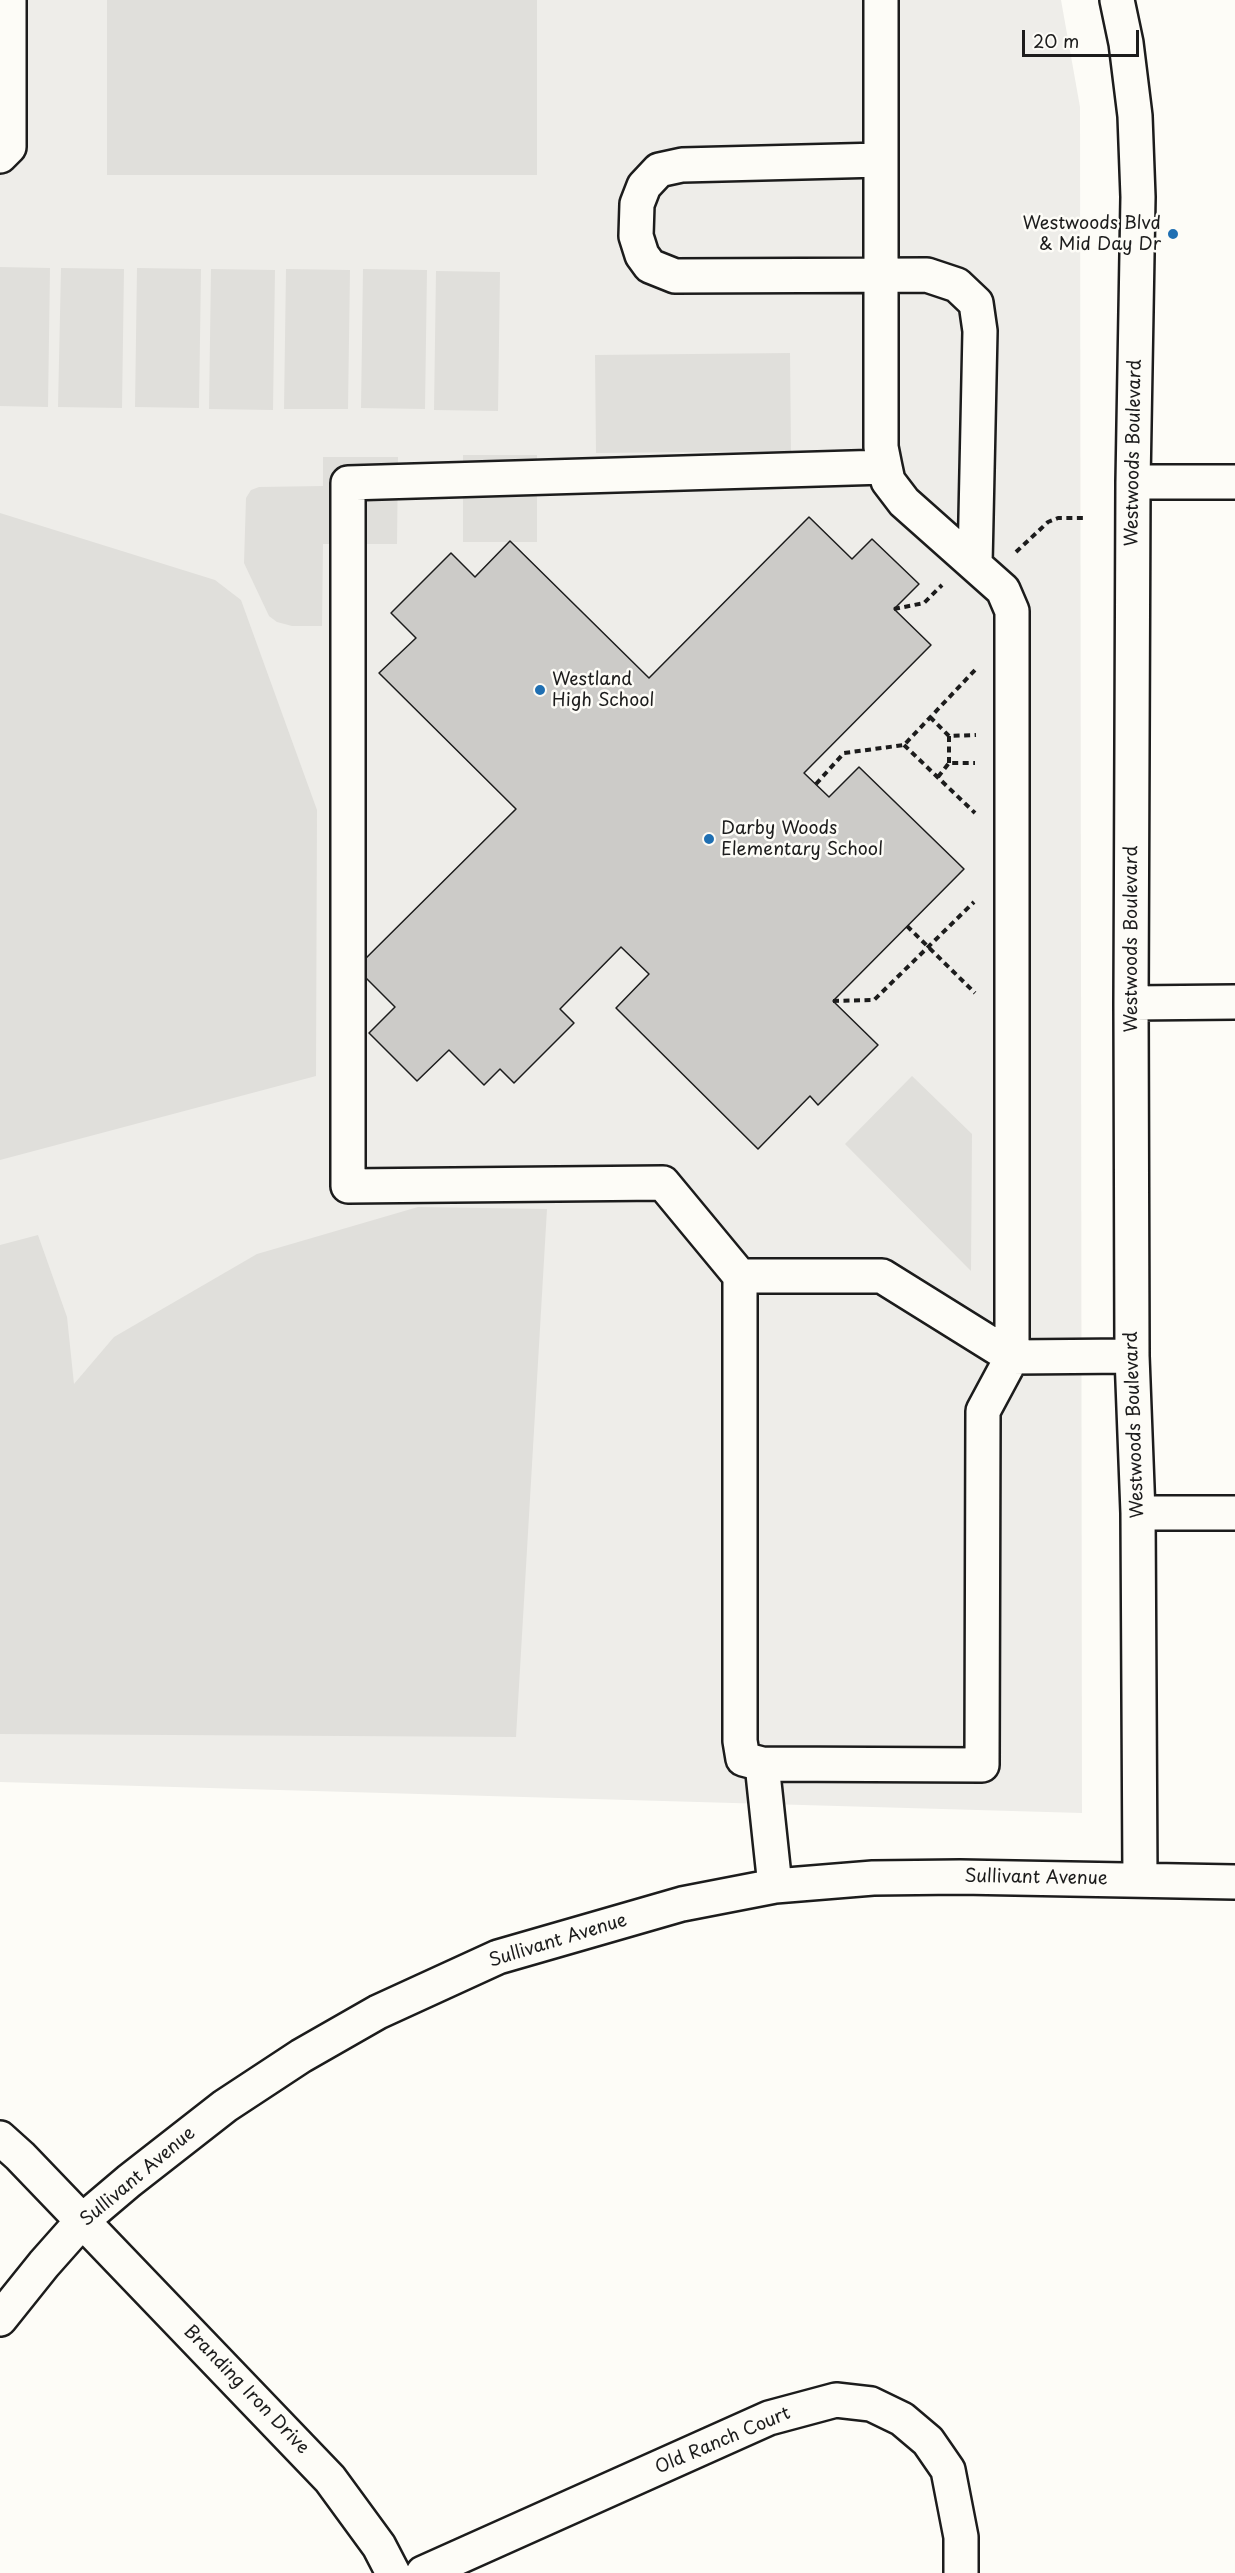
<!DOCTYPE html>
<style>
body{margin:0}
#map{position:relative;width:1235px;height:2573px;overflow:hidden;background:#fdfcf7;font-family:"Playpen Sans",sans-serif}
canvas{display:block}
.scale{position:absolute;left:1022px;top:30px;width:117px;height:27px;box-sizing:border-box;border:3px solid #1c1c1c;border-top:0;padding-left:8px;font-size:18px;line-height:21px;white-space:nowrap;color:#1c1c1c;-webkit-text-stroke:4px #fdfcf7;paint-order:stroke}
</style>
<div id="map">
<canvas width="1235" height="2573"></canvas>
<div class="scale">20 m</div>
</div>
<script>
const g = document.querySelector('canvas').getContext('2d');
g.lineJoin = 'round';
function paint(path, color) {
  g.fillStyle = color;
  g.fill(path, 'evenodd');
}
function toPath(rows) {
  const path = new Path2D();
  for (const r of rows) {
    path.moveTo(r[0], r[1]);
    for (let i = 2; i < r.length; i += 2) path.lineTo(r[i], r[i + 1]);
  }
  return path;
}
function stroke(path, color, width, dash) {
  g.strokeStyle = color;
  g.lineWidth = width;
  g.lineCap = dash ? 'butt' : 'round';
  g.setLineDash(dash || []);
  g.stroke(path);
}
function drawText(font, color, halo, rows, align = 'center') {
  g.font = font + ' "Playpen Sans",sans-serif';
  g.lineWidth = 5;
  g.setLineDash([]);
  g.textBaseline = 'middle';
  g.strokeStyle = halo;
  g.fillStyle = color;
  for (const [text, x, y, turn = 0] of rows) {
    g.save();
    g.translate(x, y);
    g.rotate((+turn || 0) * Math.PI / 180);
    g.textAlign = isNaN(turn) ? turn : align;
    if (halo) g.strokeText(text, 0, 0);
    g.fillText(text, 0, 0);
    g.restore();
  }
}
paint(toPath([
 [0,0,1061,0,1080,107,1082,1813,0,1782]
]), '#eeede9');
paint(toPath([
 [107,0,537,0,537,175,107,175],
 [0,267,50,268,48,407,0,406],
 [61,268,124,269,122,408,58,407],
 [137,268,201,269,199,408,135,407],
 [211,269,275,270,273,410,209,409],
 [286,269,350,270,348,409,284,409],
 [363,269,427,270,425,409,361,408],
 [436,271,500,272,498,411,434,410],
 [790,353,791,451,596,453,595,355],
 [463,455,537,455,537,542,463,542],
 [323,457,398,457,397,544,323,544,322,626,292,626,277,622,269,616,244,563,246,498,251,490,259,487,323,486],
 [0,513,215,580,241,600,317,810,316,1076,0,1160],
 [912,1076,972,1134,971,1271,845,1144],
 [418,1207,547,1209,516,1737,0,1734,0,1245,38,1235,67,1317,74,1384,114,1337,257,1254]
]), '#e0dfdb');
const building = toPath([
 [809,517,852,559,872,539,919,584,894,609,931,645,804,773,829,797,859,767,964,869,833,1001,878,1045,818,1105,810,1096,758,1149,616,1008,649,974,621,947,560,1009,574,1023,514,1083,500,1069,484,1085,449,1050,417,1081,369,1033,395,1007,356,968,516,809,379,673,416,638,391,613,451,553,475,577,510,541,649,678,809,517]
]);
paint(building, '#cccbc8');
stroke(building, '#1c1c1c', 1.5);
const minor = toPath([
 [1117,0,1126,43,1135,116,1138,197,1133,482,1131,1003,1132,1356,1138,1513,1140,1880],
 [0,156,9,147,9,0],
 [881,160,682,165,659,170,644,186,637,204,636,236,642,255,650,266,675,276,927,275,957,285,976,303,980,331,975,564],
 [1133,482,1235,482],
 [1131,1003,1235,1002],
 [740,1276,663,1183,348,1186,348,483,885,467],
 [1138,1513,1235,1513],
 [762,1764,743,1759,740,1741,740,1276,882,1276,1012,1357,1132,1356],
 [775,1886,762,1764,982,1765,983,1411,1012,1357,1012,611,1003,590,904,502,888,481,885,467,881,447,881,0],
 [0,2138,20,2156,330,2479,379,2546,393,2573],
 [0,2319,44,2264,83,2220,129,2181,225,2106,301,2056,378,2012,498,1957,682,1904,775,1886,873,1878,960,1877,1235,1882],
 [423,2573,769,2418,836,2400,871,2404,902,2419,928,2441,948,2470,961,2537,961,2573]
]);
stroke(minor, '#1c1c1c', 38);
stroke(toPath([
 [1016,552,1048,522,1058,518,1087,518],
 [894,609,924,603,942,585],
 [930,717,949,736,976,735],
 [949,736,949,763],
 [904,745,975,813],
 [938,777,949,763,975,763],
 [816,784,844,753,904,745,975,670],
 [907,926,975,993],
 [833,1001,874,1000,974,902]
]), '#1c1c1c', 4, [6, 4.5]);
stroke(minor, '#fdfcf7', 33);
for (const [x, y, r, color] of [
 [1173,234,6,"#1f6fb2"],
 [540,690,6,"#1f6fb2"],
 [709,839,6,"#1f6fb2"]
]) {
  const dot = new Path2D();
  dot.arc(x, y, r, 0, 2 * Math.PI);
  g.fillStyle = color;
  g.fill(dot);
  stroke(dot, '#fdfcf7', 2);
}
drawText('18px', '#1c1c1c', '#fdfcf7', [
 ["Westwoods Blvd",1161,224,"right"],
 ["& Mid Day Dr",1161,245,"right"],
 ["Westland",552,680],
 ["High School",552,701],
 ["Darby Woods",721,829],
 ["Elementary School",721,850]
], 'left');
drawText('18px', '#1c1c1c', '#fdfcf7', [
 ["Westwoods Boulevard",1134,453,-89],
 ["Westwoods Boulevard",1132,939,-90],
 ["Westwoods Boulevard",1135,1425,-92],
 ["Sullivant Avenue",1036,1878,1],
 ["Sullivant Avenue",558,1941,-17],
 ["Sullivant Avenue",138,2177,-40],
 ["Branding Iron Drive",246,2390,46],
 ["Old Ranch Court",723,2441,-23]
]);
</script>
